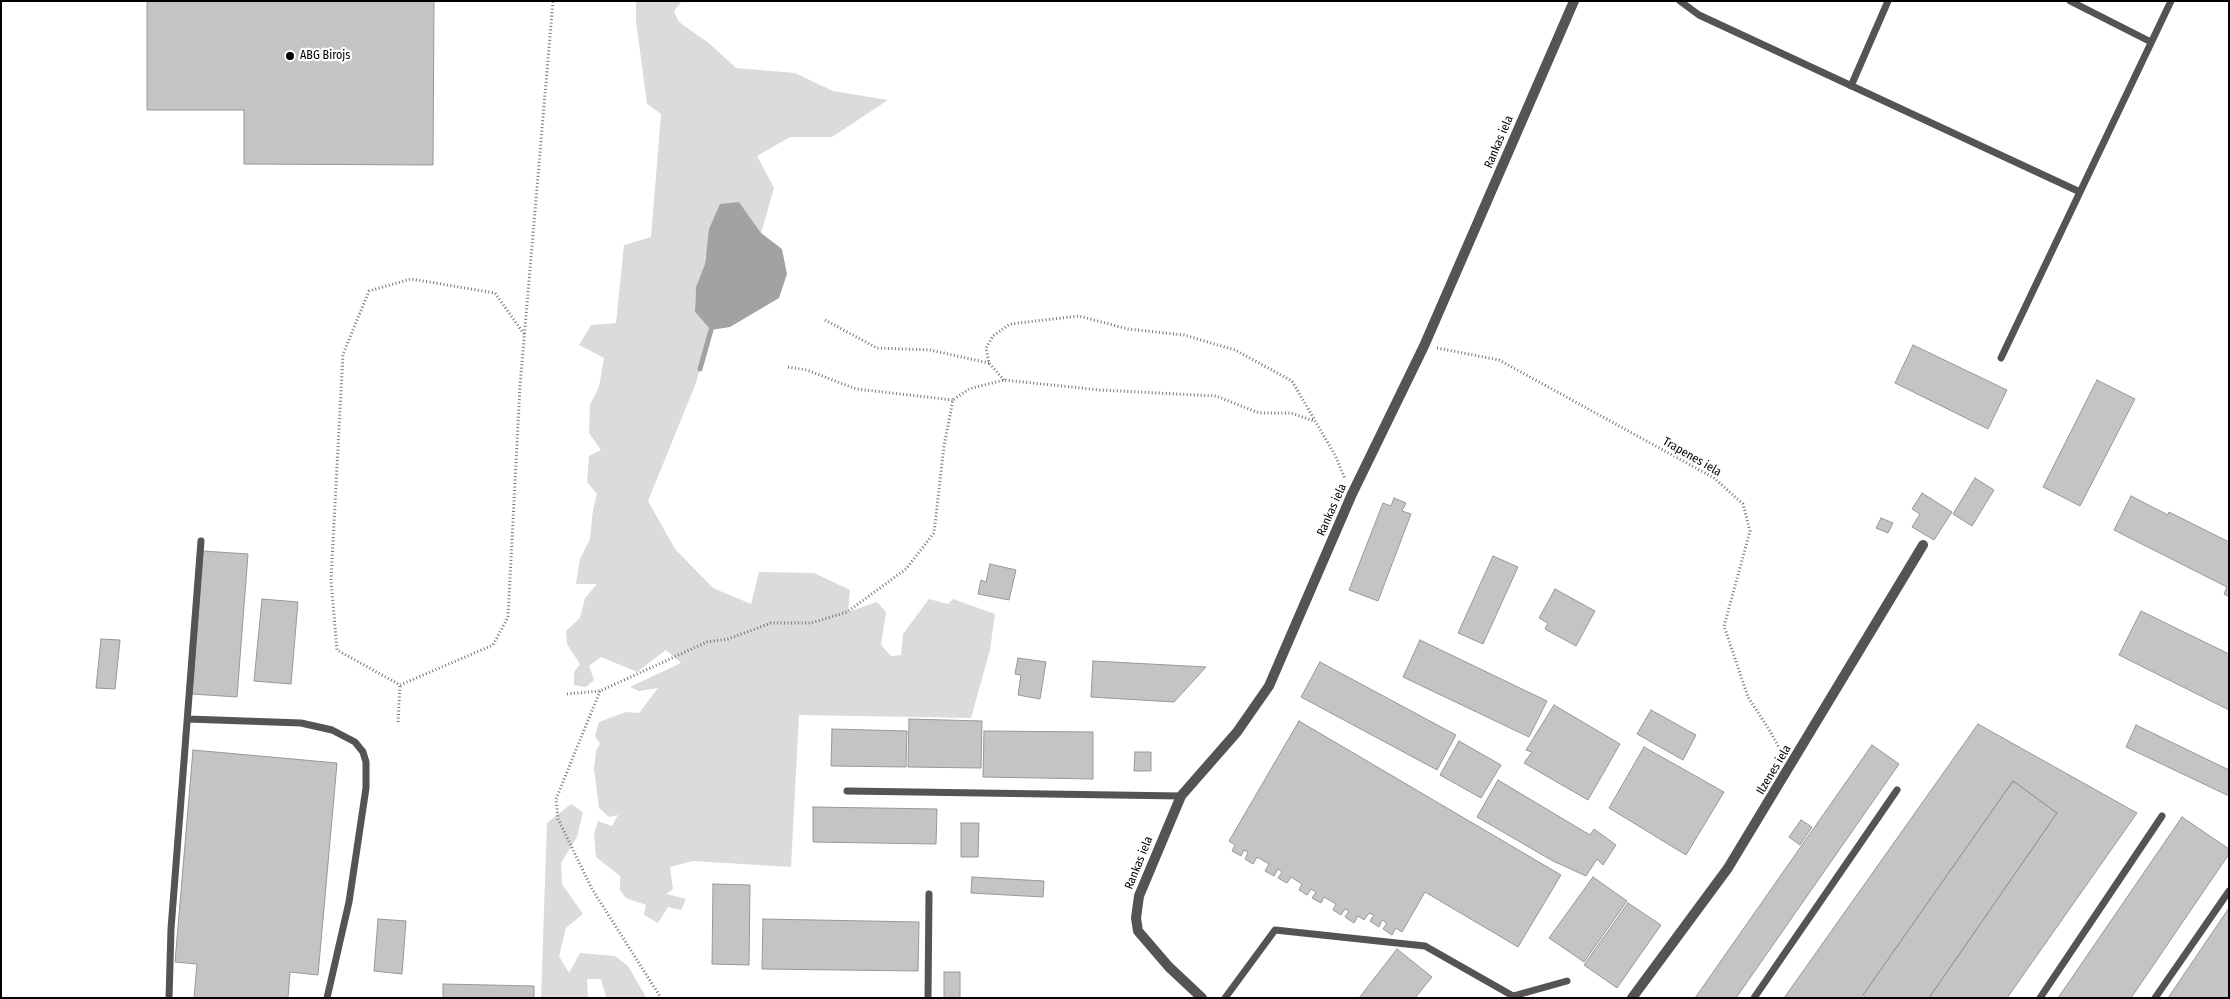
<!DOCTYPE html>
<style>
body{margin:0}
#map{position:relative;width:2230px;height:999px;overflow:hidden;background:#fff;font-family:"Fira Sans Condensed",sans-serif}
canvas{display:block}
.frame{position:absolute;inset:0;border:2px solid #000;pointer-events:none}
</style>
<div id="map">
<canvas width="2230" height="999"></canvas>
<div class="frame"></div>
</div>
<script>
const g = document.querySelector('canvas').getContext('2d');
g.lineJoin = 'round';
function paint(path, color) {
  g.fillStyle = color;
  g.fill(path, 'evenodd');
}
function toPath(rows) {
  const path = new Path2D();
  for (const r of rows) {
    path.moveTo(r[0], r[1]);
    for (let i = 2; i < r.length; i += 2) path.lineTo(r[i], r[i + 1]);
  }
  return path;
}
function stroke(path, color, width, dash) {
  g.strokeStyle = color;
  g.lineWidth = width;
  g.lineCap = dash ? 'butt' : 'round';
  g.setLineDash(dash || []);
  g.stroke(path);
}
function drawText(font, color, halo, rows, align = 'center') {
  g.font = font + ' "Fira Sans Condensed",sans-serif';
  g.lineWidth = 4.5;
  g.setLineDash([]);
  g.textBaseline = 'middle';
  g.strokeStyle = halo;
  g.fillStyle = color;
  for (const [text, x, y, turn = 0] of rows) {
    g.save();
    g.translate(x, y);
    g.rotate((+turn || 0) * Math.PI / 180);
    g.textAlign = isNaN(turn) ? turn : align;
    if (halo) g.strokeText(text, 0, 0);
    g.fillText(text, 0, 0);
    g.restore();
  }
}
paint(toPath([
 [636,1,682,1,674,11,679,22,710,44,736,68,795,73,833,91,888,100,832,137,790,137,757,156,774,188,761,233,739,202,705,257,705,264,696,287,695,312,711,330,696,383,648,501,675,549,713,588,751,604,759,572,814,573,850,590,848,612,877,602,886,612,881,645,891,656,901,655,903,634,929,599,948,604,953,599,995,614,990,650,971,718,799,715,791,867,693,861,670,867,673,889,666,894,686,899,681,910,668,907,658,923,644,915,646,905,626,898,620,890,620,876,596,857,594,834,598,821,612,826,618,815,609,817,599,808,594,769,596,751,600,744,595,736,599,722,626,712,639,713,658,688,639,691,630,687,681,663,666,650,637,672,601,657,589,666,594,680,586,687,574,685,574,672,580,664,567,644,566,631,580,618,585,598,597,584,576,584,580,559,590,539,593,510,597,494,587,482,589,456,601,450,589,433,590,405,599,387,604,358,579,345,591,325,616,323,624,245,651,237,661,114,647,104,636,21],
 [571,804,583,812,577,837,561,863,562,884,583,914,566,928,559,956,569,973,580,953,615,956,628,966,646,997,609,998,606,997,601,979,587,979,588,998,541,998,547,823]
]), '#dbdbdb');
paint(toPath([
 [739,202,761,233,782,249,787,274,779,298,730,327,711,330,695,312,696,287,705,264,709,229,720,204]
]), '#a2a2a2');
stroke(toPath([
 [700,369,711,330]
]), '#a2a2a2', 5);
const building = toPath([
 [147,1,434,1,433,165,244,164,244,110,147,110,147,1],
 [1913,345,2007,390,1988,429,1895,383,1913,345],
 [2097,380,2135,399,2080,506,2043,487,2097,380],
 [1975,478,1994,490,1972,526,1953,514,1975,478],
 [1922,493,1952,512,1934,540,1912,527,1920,514,1912,509,1922,493],
 [2131,496,2168,515,2169,512,2229,542,2229,597,2224,594,2227,587,2114,530,2131,496],
 [1394,498,1406,503,1402,511,1411,514,1378,601,1349,590,1383,503,1391,506,1394,498],
 [1881,518,1893,523,1888,533,1876,528,1881,518],
 [203,551,248,554,237,697,192,694,203,551],
 [1493,556,1518,567,1483,644,1458,633,1493,556],
 [990,564,1016,570,1009,600,978,594,981,580,986,582,990,564],
 [1555,589,1595,611,1576,646,1545,629,1548,623,1539,618,1555,589],
 [262,599,298,602,291,684,254,681,262,599],
 [2141,611,2229,654,2229,710,2119,655,2141,611],
 [101,639,120,640,115,689,96,688,101,639],
 [1420,640,1547,701,1529,737,1403,677,1420,640],
 [1018,658,1046,662,1040,699,1018,695,1021,675,1015,674,1018,658],
 [1093,661,1206,667,1174,702,1091,697,1093,661],
 [1320,662,1456,735,1437,770,1301,697,1320,662],
 [1554,705,1620,744,1588,800,1524,763,1532,752,1526,750,1554,705],
 [1651,710,1696,735,1683,760,1637,734,1651,710],
 [909,719,982,721,981,768,908,767,909,719],
 [1299,721,1561,875,1518,947,1425,892,1402,932,1396,928,1392,935,1383,929,1387,923,1382,920,1379,927,1370,921,1374,915,1369,913,1364,920,1358,916,1354,923,1345,917,1349,911,1345,909,1341,915,1333,910,1336,904,1324,897,1321,903,1312,898,1316,892,1311,889,1307,895,1299,890,1302,884,1291,877,1287,883,1278,878,1282,872,1278,869,1274,876,1265,871,1269,864,1257,857,1253,864,1245,859,1248,852,1244,850,1241,856,1232,851,1235,845,1229,841,1299,721],
 [1978,724,2137,813,2007,998,1929,998,2057,813,2013,781,1861,998,1784,998,1978,724],
 [2136,725,2229,770,2229,796,2126,747,2136,725],
 [832,729,907,731,906,767,831,766,832,729],
 [984,731,1093,732,1093,779,983,777,984,731],
 [1459,741,1501,765,1481,798,1440,775,1459,741],
 [1872,745,1899,764,1736,998,1695,998,1872,745],
 [1644,747,1724,792,1686,855,1609,808,1644,747],
 [193,750,337,763,318,975,290,972,288,998,194,998,197,964,175,962,193,750],
 [1135,752,1151,752,1151,771,1134,771,1135,752],
 [1498,780,1590,835,1594,829,1616,845,1603,865,1597,859,1586,876,1553,861,1477,817,1498,780],
 [2013,781,2057,813,1929,998,1866,998,1863,995,2013,781],
 [813,807,937,809,936,844,813,842,813,807],
 [2182,817,2229,849,2229,854,2131,998,2058,998,2182,817],
 [1801,820,1812,827,1800,845,1789,837,1801,820],
 [961,823,979,823,978,857,961,857,961,823],
 [972,877,1044,881,1043,897,971,893,972,877],
 [1593,877,1627,901,1584,962,1549,938,1593,877],
 [713,884,750,885,749,965,712,964,713,884],
 [1628,903,1661,925,1617,988,1584,965,1628,903],
 [2229,908,2229,998,2168,998,2229,908],
 [378,919,406,921,402,974,374,971,378,919],
 [763,919,919,922,918,971,762,969,763,919],
 [1397,949,1432,977,1415,998,1359,998,1397,949],
 [944,972,960,972,960,998,944,998,944,972],
 [443,984,534,986,534,998,443,998,443,984]
]);
paint(building, '#c4c4c4');
stroke(building, '#989898', 1);
stroke(toPath([
 [825,320,877,348,930,350,989,363],
 [524,334,495,293,411,279,369,291,343,354,331,580,337,650,400,685,493,645,508,617,520,386,553,1],
 [1437,348,1499,360,1714,478,1743,504,1750,531,1724,626,1748,697,1770,731,1783,755],
 [788,367,807,370,856,389,953,400],
 [1004,380,989,363,986,348,993,336,1010,324,1079,316,1128,329,1184,335,1235,350,1292,381,1336,457,1345,479],
 [600,691,556,799,558,819,592,889,661,998],
 [567,694,600,691,707,642,728,639,771,623,811,623,847,612,906,569,934,533,944,446,953,400,969,389,1004,380,1100,390,1216,396,1259,413,1291,413,1314,421],
 [398,722,400,685]
]), '#767676', 3, [1, 2.5]);
stroke(toPath([
 [1680,1,1699,15,2080,192],
 [2070,1,2151,42],
 [1851,86,1888,1],
 [2001,358,2171,1],
 [188,719,301,723,332,730,355,742,363,752,366,762,366,788,349,902,327,998],
 [847,791,1181,796],
 [169,998,171,929,201,541],
 [928,998,929,894],
 [1225,998,1275,930,1425,946,1513,996,1567,981],
 [1754,998,1897,790],
 [2040,998,2162,816],
 [2155,998,2229,891]
]), '#545454', 7);
stroke(toPath([
 [1202,998,1169,967,1138,931,1136,918,1139,896,1181,796,1237,732,1269,686,1352,494,1424,346,1574,1],
 [1632,998,1728,868,1923,545]
]), '#545454', 10);
for (const [x, y, r, color] of [
 [290,56,5,"#000"]
]) {
  const dot = new Path2D();
  dot.arc(x, y, r, 0, 2 * Math.PI);
  g.fillStyle = color;
  g.fill(dot);
  stroke(dot, '#fff', 2);
}
drawText('12px', '#000', '#fff', [
 ["ABG Birojs",300,56]
], 'left');
drawText('12px', '#000', '#fff', [
 ["Rankas iela",1499,142,-67],
 ["Trapenes iela",1692,457,30],
 ["Rankas iela",1332,510,-66],
 ["Ilzenes iela",1774,770,-59],
 ["Rankas iela",1139,863,-68]
]);
</script>
